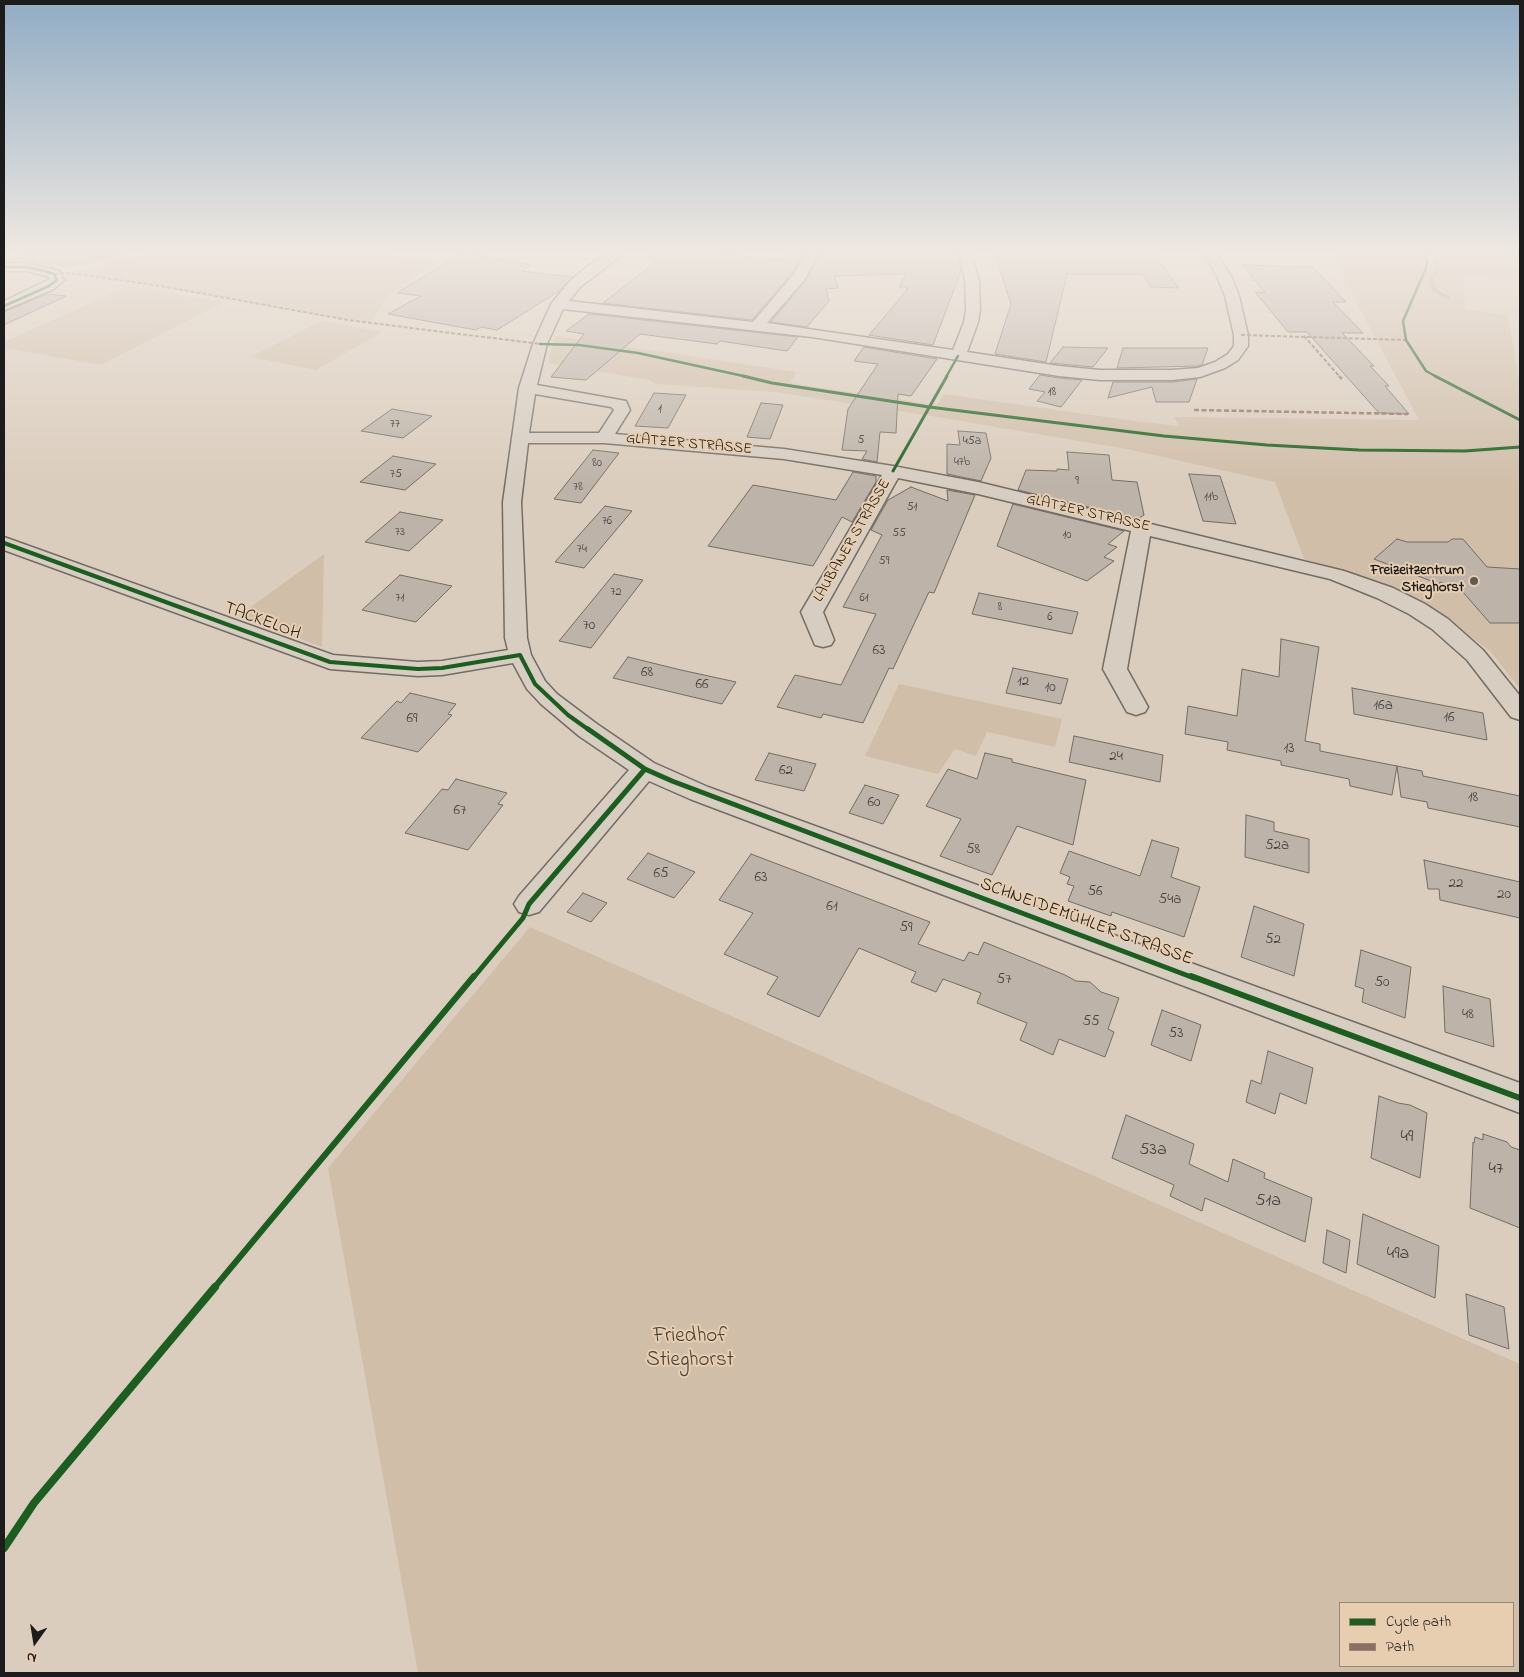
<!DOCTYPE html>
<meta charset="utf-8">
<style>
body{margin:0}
#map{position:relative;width:1524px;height:1677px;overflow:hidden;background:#dbcdbd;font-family:"Indie Flower",sans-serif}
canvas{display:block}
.frame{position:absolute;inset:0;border:5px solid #1c1c1c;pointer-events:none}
.legend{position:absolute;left:1339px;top:1602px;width:175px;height:65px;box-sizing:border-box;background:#e8ceb0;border:1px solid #968775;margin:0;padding:6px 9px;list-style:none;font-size:15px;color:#1c1c1c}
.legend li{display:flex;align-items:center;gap:10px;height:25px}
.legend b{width:25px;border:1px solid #968775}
.north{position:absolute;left:10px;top:1617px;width:50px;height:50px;-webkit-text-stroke:4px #e8ceb0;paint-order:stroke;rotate:193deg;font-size:14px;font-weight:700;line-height:20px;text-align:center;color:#1c1c1c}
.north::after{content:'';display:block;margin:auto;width:18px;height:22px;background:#1c1c1c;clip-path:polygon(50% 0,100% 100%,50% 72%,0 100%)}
</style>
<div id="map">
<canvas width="1524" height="1677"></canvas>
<div class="frame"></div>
<ul class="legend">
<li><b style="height:6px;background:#1b5e20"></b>Cycle path</li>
<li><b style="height:6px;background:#8d6e63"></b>Path</li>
</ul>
<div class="north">N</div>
</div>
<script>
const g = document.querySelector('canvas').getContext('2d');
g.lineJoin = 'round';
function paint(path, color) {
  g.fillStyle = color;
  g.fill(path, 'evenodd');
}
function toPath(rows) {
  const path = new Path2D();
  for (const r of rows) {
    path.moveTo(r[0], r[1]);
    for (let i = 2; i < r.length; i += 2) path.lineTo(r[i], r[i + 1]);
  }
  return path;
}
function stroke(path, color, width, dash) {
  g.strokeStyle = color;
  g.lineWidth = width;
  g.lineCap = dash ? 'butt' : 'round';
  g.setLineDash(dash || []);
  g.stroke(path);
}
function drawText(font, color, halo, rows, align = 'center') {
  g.font = font + ' "Indie Flower",sans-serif';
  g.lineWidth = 4;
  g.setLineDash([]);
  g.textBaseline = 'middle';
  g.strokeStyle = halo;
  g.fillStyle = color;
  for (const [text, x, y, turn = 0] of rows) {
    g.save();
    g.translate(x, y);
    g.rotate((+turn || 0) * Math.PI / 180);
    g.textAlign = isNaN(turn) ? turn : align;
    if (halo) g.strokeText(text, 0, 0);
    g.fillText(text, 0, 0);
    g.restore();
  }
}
paint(toPath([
 [152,252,379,252,440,263,412,279,389,295,371,322,316,315,72,272],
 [1334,252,1499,252,1520,255,1520,282,1464,275,1465,309,1508,315,1520,385,1520,689,1491,652,1445,617,1372,580,1304,559,1275,482,1127,449,931,416,775,392,655,384,649,380,548,363,555,336,797,372,790,383,937,405,944,394,1134,421,1179,426,1174,417,1419,420,1343,277],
 [128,286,224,302,101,365,4,348,4,342],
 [321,321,382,332,316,370,251,357],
 [324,554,322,647,238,616],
 [899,684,1062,719,1055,747,987,732,976,756,955,749,938,774,865,756],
 [530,927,1520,1364,1520,1673,418,1673,328,1168],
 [1340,1603,1513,1603,1513,1666,1340,1666]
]), '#d0bea9');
paint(toPath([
 [28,252,133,252,88,264,66,267,17,261,18,257]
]), '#b0a08e');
paint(toPath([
 [1438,252,1442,252,1443,254,1438,258,1437,260,1440,269,1438,270,1436,269,1433,260,1435,256,1439,254,1438,252],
 [1435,271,1438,272,1433,279,1436,289,1450,297,1450,299,1446,299,1432,290,1429,279,1435,271]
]), '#b0a08e');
const building = toPath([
 [463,252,531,265,522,271,572,277,559,291,497,330,481,327,476,330,388,314,421,296,397,293,463,252],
 [646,252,713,252,782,261,790,252,805,252,792,273,752,320,603,303,654,263,646,252],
 [821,252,957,252,961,271,933,345,869,335,908,289,906,289,908,287,899,287,906,274,834,276,838,288,826,289,829,301,807,327,771,322,806,280,821,252],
 [994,252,1152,252,1179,288,1151,287,1142,274,1067,274,1046,362,995,354,1011,304,994,252],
 [1243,265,1313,267,1346,302,1333,302,1363,333,1342,333,1374,366,1370,366,1389,386,1385,386,1409,414,1379,413,1307,332,1288,332,1255,292,1265,293,1243,265],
 [47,294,66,296,4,325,4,312,47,294],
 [589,314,798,337,787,351,720,341,717,344,640,334,586,380,551,377,584,334,566,331,589,314],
 [864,347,937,359,911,396,898,394,896,433,880,432,877,462,862,459,867,451,842,450,848,409,878,364,854,361,864,347],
 [1063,347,1108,348,1093,367,1050,363,1063,347],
 [1123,348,1208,348,1202,365,1198,366,1117,368,1123,348],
 [1040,375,1059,378,1082,380,1061,407,1037,401,1045,392,1029,389,1040,375],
 [1197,379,1189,402,1156,402,1152,387,1108,398,1113,382,1172,382,1197,379],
 [654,393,686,395,668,428,635,426,654,393],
 [761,403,783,405,770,439,747,437,761,403],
 [392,409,432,416,403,438,361,431,392,409],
 [958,431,986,433,991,458,981,481,947,474,947,444,960,445,958,431],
 [593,450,619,453,581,503,554,499,593,450],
 [1067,452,1109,455,1112,480,1137,482,1144,515,1138,519,1018,490,1026,470,1057,471,1057,469,1069,470,1067,452],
 [393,456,436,464,405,490,360,482,393,456],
 [853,472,876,476,876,482,852,522,842,517,813,566,708,546,753,485,836,500,853,472],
 [1189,474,1220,476,1236,524,1203,521,1189,474],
 [911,487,948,501,947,490,975,495,934,593,929,592,893,669,889,668,863,723,823,714,821,718,777,707,795,675,841,685,876,614,843,607,882,535,871,530,888,500,911,487],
 [1013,504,1124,531,1108,544,1117,547,1104,557,1114,561,1087,581,997,546,1013,504],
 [605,506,632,511,584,568,555,562,605,506],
 [400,512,443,520,409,551,365,542,400,512],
 [1397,539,1407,542,1448,542,1452,539,1463,539,1487,567,1520,569,1520,623,1490,623,1462,591,1440,582,1439,584,1374,559,1397,539],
 [614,574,643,580,591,648,559,641,614,574],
 [400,575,452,586,416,622,362,610,400,575],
 [979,593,1078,612,1072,634,972,614,979,593],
 [1281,639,1319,647,1305,741,1320,744,1320,751,1397,766,1392,795,1350,786,1349,779,1281,765,1281,761,1227,750,1228,742,1185,734,1188,706,1237,716,1242,669,1279,677,1281,639],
 [628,657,681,670,736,682,722,704,613,678,628,657],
 [1013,668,1068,679,1061,704,1006,693,1013,668],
 [1352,688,1483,713,1487,740,1354,714,1352,688],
 [410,693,456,704,448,714,452,715,418,752,361,738,397,701,401,703,410,693],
 [1074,736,1163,755,1160,782,1069,762,1074,736],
 [769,753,816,764,804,791,755,780,769,753],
 [985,753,1012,759,1012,762,1086,780,1073,845,1017,826,992,875,940,856,961,819,926,806,948,769,977,779,985,753],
 [1397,766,1422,771,1423,776,1520,796,1520,827,1428,808,1427,802,1401,797,1397,766],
 [456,779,507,793,498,804,503,805,468,850,405,833,442,789,448,790,456,779],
 [865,785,899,795,883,824,849,813,865,785],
 [1246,815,1274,822,1274,831,1309,839,1309,873,1245,857,1246,815],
 [1152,840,1179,848,1171,877,1200,887,1184,937,1112,912,1111,916,1068,901,1074,886,1067,884,1070,877,1060,873,1069,851,1140,876,1152,840],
 [648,853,695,872,674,898,627,879,648,853],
 [751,854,930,922,918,944,964,961,969,952,978,955,984,942,1065,975,1076,981,1090,982,1101,992,1119,998,1108,1029,1114,1032,1105,1057,1059,1039,1053,1055,1020,1040,1027,1023,977,1003,981,993,943,979,936,992,911,982,916,972,859,948,819,1017,767,994,778,977,724,954,753,913,719,900,751,854],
 [1424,860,1520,882,1520,918,1440,900,1439,889,1428,889,1424,860],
 [583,893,607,903,591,922,567,912,583,893],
 [1254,906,1304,924,1294,976,1241,957,1254,906],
 [1361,950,1411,967,1405,1018,1362,1002,1364,989,1355,986,1361,950],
 [1443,986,1490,999,1494,1047,1445,1032,1443,986],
 [1162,1010,1201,1025,1191,1061,1151,1045,1162,1010],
 [1268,1051,1313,1068,1306,1104,1280,1093,1275,1114,1246,1102,1251,1080,1261,1084,1268,1051],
 [1379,1096,1398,1103,1410,1105,1427,1113,1420,1178,1371,1158,1379,1096],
 [1126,1115,1194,1144,1189,1164,1228,1182,1233,1159,1265,1173,1264,1178,1312,1198,1305,1242,1205,1198,1202,1211,1170,1196,1174,1185,1112,1158,1126,1115],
 [1483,1134,1507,1142,1511,1147,1520,1150,1520,1228,1470,1208,1473,1142,1474,1143,1475,1137,1483,1140,1483,1134],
 [1363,1214,1439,1246,1435,1298,1357,1264,1363,1214],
 [1327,1230,1350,1240,1346,1273,1323,1263,1327,1230],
 [1466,1294,1504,1307,1509,1349,1469,1335,1466,1294]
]);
paint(building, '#bdb3a8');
stroke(building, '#726c64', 1);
const street = toPath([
 [612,252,626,252,580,287,569,301,753,322,794,274,807,252,819,252,805,279,767,323,953,350,964,322,966,310,965,281,959,252,971,252,979,281,980,310,978,322,967,352,1059,366,1100,370,1172,370,1198,368,1215,362,1228,354,1234,346,1234,335,1225,296,1218,278,1203,252,1215,252,1232,278,1239,296,1248,335,1248,346,1238,360,1225,368,1200,377,1172,380,1100,380,1059,376,812,337,563,309,547,344,537,385,626,401,630,410,615,434,784,449,893,466,978,482,1344,571,1393,588,1425,604,1448,619,1483,650,1520,696,1520,720,1511,717,1467,660,1432,629,1409,614,1377,598,1330,579,1150,536,1127,669,1148,707,1145,712,1136,715,1127,712,1103,669,1131,531,978,494,898,478,823,612,834,640,831,645,823,647,815,645,801,612,882,475,784,459,604,443,528,443,521,502,527,638,531,655,545,681,557,694,597,724,654,763,708,787,1520,1083,1520,1113,690,799,649,781,539,912,529,915,519,912,514,904,519,896,629,770,579,736,541,704,527,689,513,663,442,675,418,676,330,669,4,550,4,537,333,655,418,662,442,661,508,650,505,638,503,502,519,388,533,344,551,304,570,281,588,266,612,252],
 [535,394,611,407,614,410,599,433,529,433,535,394],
 [4,263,27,263,49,268,59,271,64,280,54,289,4,310,4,301,50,279,49,277,27,271,4,271,4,263]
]);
stroke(street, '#726c64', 3);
paint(street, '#d7cdc1');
stroke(toPath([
 [54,274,69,273,161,286,348,320,540,344],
 [1241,335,1406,340],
 [1304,336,1340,377]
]), '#8d6e63', 2, [4, 2]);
stroke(toPath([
 [1339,376,1342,379],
 [1194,410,1408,414]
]), '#8d6e63', 2.5, [5, 2.5]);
stroke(toPath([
 [1424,252,1427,261,1426,268,1403,321,1406,340,1426,371,1437,377],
 [4,267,27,267,44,271,54,274,57,280,49,286,4,306],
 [540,344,579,345,638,353,748,377],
 [946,377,958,356]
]), '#1b5e20', 2.5);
stroke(toPath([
 [743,376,772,383,929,407,1164,436,1267,445,1359,450,1465,451,1520,447],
 [1435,376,1520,420],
 [893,471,947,376]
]), '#1b5e20', 3);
stroke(toPath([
 [4,543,330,662,418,669,442,668,520,655,535,684,568,715,589,730]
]), '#1b5e20', 4);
stroke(toPath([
 [588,729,645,769,672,781,1194,978],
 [473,978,523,918,529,904,645,769]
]), '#1b5e20', 5);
stroke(toPath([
 [1191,976,1520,1098],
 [214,1288,474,976]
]), '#1b5e20', 6);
stroke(toPath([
 [4,1548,34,1503,215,1287]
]), '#1b5e20', 8);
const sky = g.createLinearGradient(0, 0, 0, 486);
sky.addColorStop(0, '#91acc4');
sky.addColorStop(0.52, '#efe8e1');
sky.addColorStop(1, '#efe8e100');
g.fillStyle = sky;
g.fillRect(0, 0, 1524, 486);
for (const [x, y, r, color] of [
 [1474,581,5,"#5f5a54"]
]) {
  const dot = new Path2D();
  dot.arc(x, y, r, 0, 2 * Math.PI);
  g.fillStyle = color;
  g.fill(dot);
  stroke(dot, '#e8ceb0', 2);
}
drawText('12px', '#44423f', null, [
 ["18",1052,393],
 ["1",660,410],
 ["77",395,425],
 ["5",861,441],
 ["45a",972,442],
 ["47b",962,463],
 ["80",597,464],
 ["75",396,475],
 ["9",1077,482],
 ["78",578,488],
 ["11b",1211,498],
 ["51",912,508],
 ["76",607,522],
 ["73",400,533],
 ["55",899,534],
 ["10",1067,536],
 ["74",582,550],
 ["59",884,562],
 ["72",616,593],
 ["71",400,599],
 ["61",864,599],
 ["8",1000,608],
 ["6",1050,618]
]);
drawText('15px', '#1c1c1c', '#e8ceb0', [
 ["GLATZER STRASSE",689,445,5],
 ["GLATZER STRASSE",1088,514,13],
 ["LAUBANER STRASSE",853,541,-60]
]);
drawText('bold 15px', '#1c1c1c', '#e8ceb0', [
 ["Freizeitzentrum",1464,572],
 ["Stieghorst",1464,589]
], 'right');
drawText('15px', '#44423f', null, [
 ["70",589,627],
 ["63",879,652],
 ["68",647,674],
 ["12",1023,683],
 ["66",702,686],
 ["10",1050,689],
 ["16a",1383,707],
 ["16",1449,719],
 ["69",412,720],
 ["13",1289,750],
 ["24",1116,758],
 ["62",786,772],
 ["18",1473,799],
 ["60",874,804],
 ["67",460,812],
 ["52a",1277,847],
 ["58",973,851],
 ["65",661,875],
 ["63",761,879],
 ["22",1456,885],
 ["56",1095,893],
 ["20",1504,896],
 ["54a",1170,901],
 ["61",832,908],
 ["59",906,929],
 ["52",1273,941],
 ["57",1004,981],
 ["50",1382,984],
 ["48",1468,1016],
 ["55",1091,1023],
 ["53",1176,1035]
]);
drawText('18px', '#1c1c1c', '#e8ceb0', [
 ["TACKELOH",262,622,20],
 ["SCHNEIDEMÜHLER STRASSE",1086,923,20]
]);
drawText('18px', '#44423f', null, [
 ["49",1407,1138],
 ["53a",1153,1151],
 ["47",1496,1170],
 ["51a",1268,1202],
 ["49a",1398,1255]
]);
drawText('21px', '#47413b', '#e8ceb0', [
 ["Friedhof",690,1338],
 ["Stieghorst",690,1362]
]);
</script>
